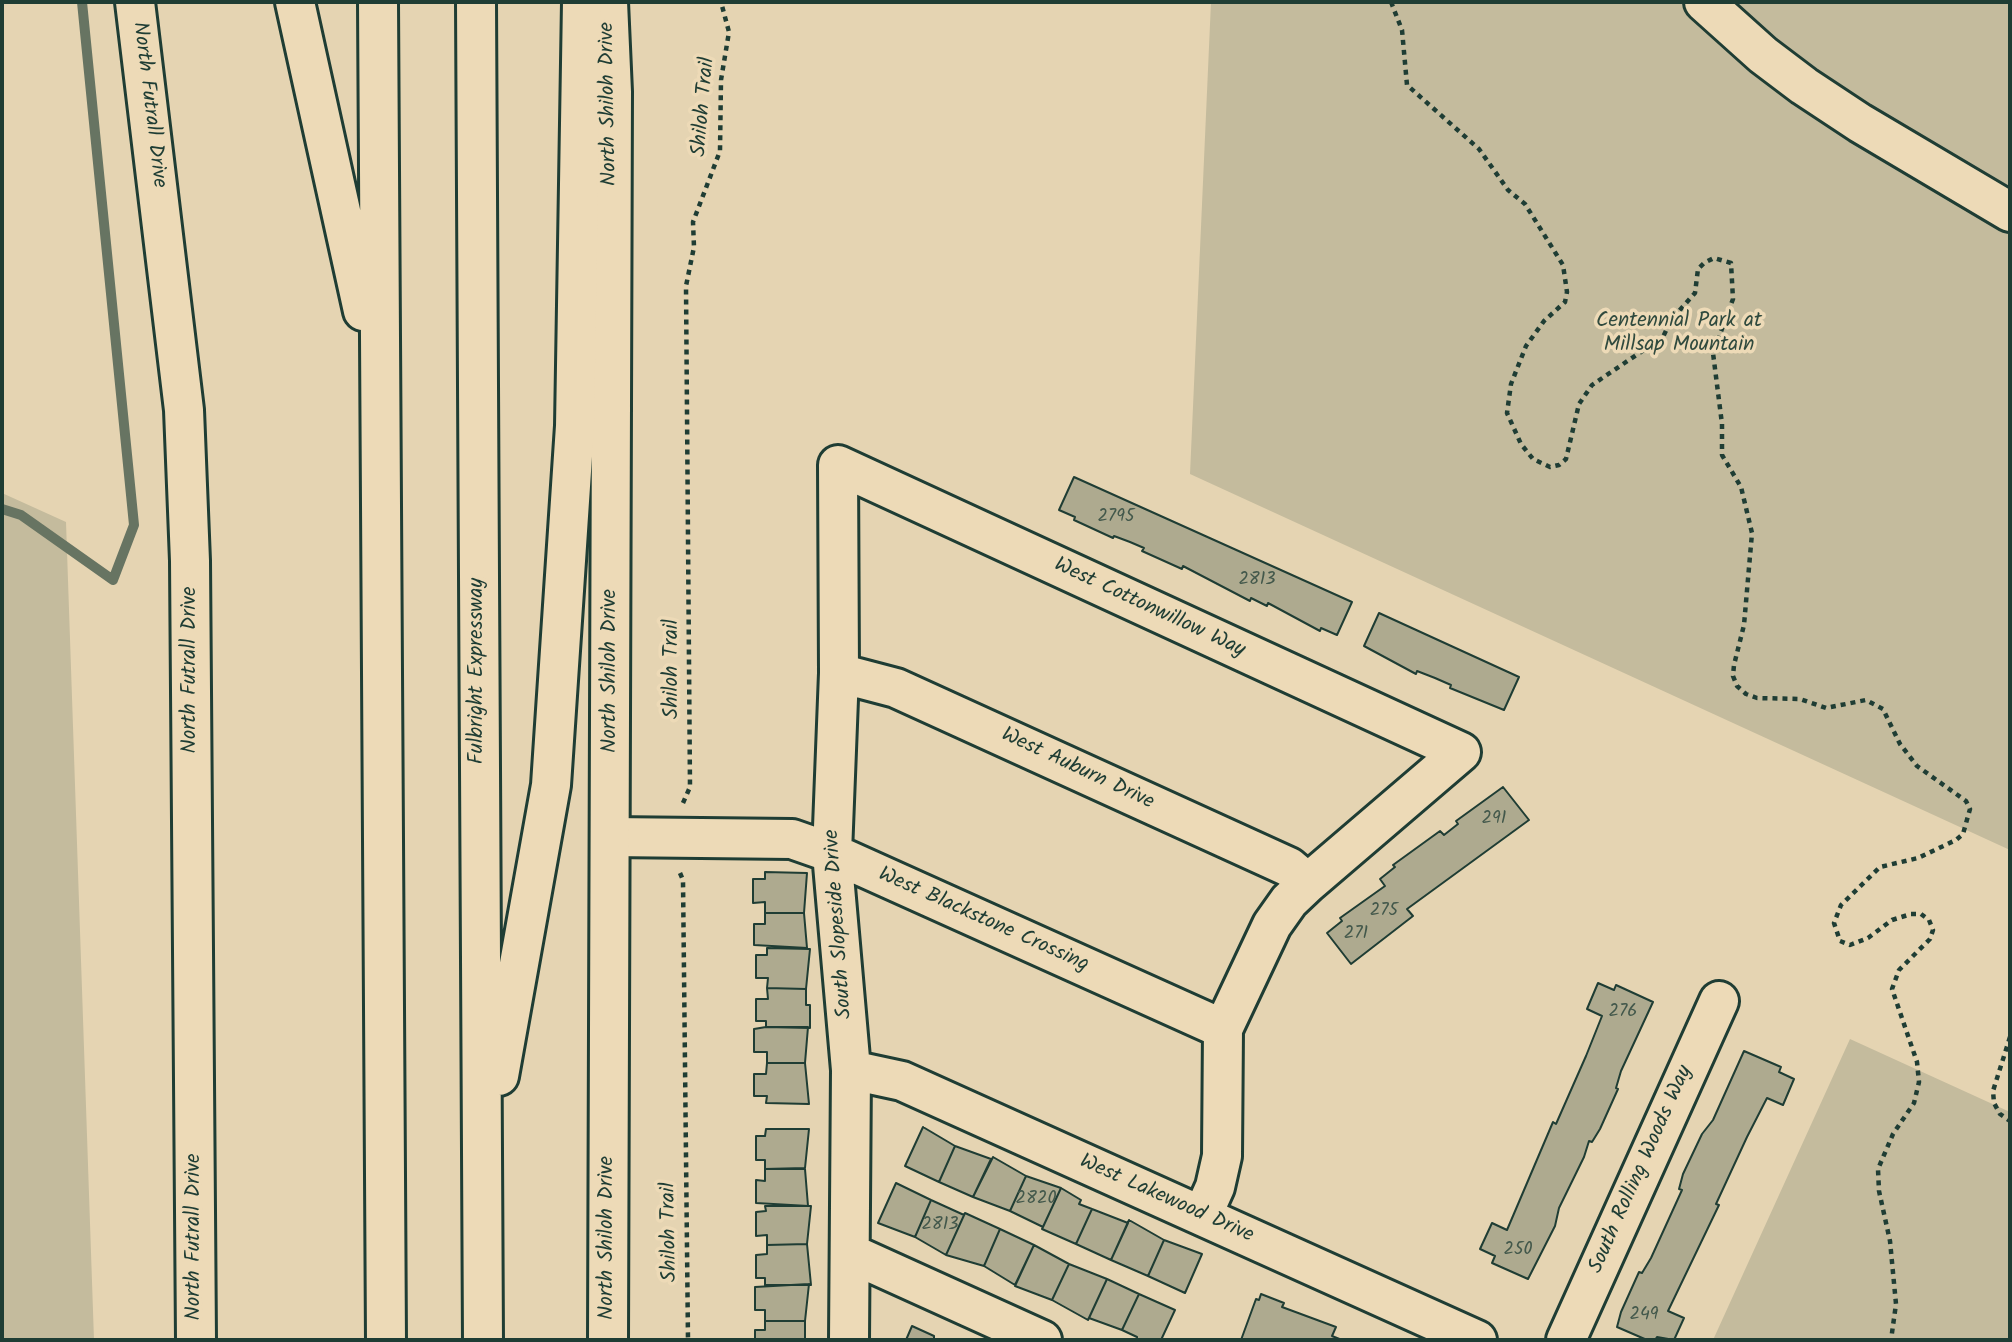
<!DOCTYPE html>
<style>
body{margin:0}
#map{position:relative;width:2012px;height:1342px;overflow:hidden;background:#e5d4b2;font-family:Kalam,sans-serif}
canvas{display:block}
.frame{position:absolute;inset:0;border:4px solid #1f3d34;pointer-events:none}
</style>
<div id="map">
<canvas width="2012" height="1342"></canvas>
<div class="frame"></div>
</div>
<script>
const g = document.querySelector('canvas').getContext('2d');
g.lineJoin = 'round';
function paint(path, color) {
  g.fillStyle = color;
  g.fill(path, 'evenodd');
}
function toPath(rows) {
  const path = new Path2D();
  for (const r of rows) {
    path.moveTo(r[0], r[1]);
    for (let i = 2; i < r.length; i += 2) path.lineTo(r[i], r[i + 1]);
  }
  return path;
}
function stroke(path, color, width, dash) {
  g.strokeStyle = color;
  g.lineWidth = width;
  g.lineCap = dash ? 'butt' : 'round';
  g.setLineDash(dash || []);
  g.stroke(path);
}
function drawText(font, color, halo, rows, align = 'center') {
  g.font = font + ' Kalam,sans-serif';
  g.lineWidth = 7;
  g.setLineDash([]);
  g.textBaseline = 'middle';
  g.strokeStyle = halo;
  g.fillStyle = color;
  for (const [text, x, y, turn = 0] of rows) {
    g.save();
    g.translate(x, y);
    g.rotate((+turn || 0) * Math.PI / 180);
    g.textAlign = isNaN(turn) ? turn : align;
    if (halo) g.strokeText(text, 0, 0);
    g.fillText(text, 0, 0);
    g.restore();
  }
}
paint(toPath([
 [1211,2,2010,2,2010,850,1190,474],
 [2,493,66,522,94,1340,2,1340],
 [1850,1039,2010,1112,2010,1340,1713,1340]
]), '#c4bb9d');
stroke(toPath([
 [2,509,21,515,113,580,134,525,82,2]
]), '#677462', 10);
const building = toPath([
 [1074,477,1352,602,1337,635,1321,628,1320,631,1268,603,1267,606,1251,598,1250,601,1183,566,1182,569,1142,551,1144,548,1130,542,1114,536,1113,538,1074,520,1075,517,1059,510,1074,477],
 [1379,613,1519,677,1504,710,1450,688,1451,685,1435,678,1417,671,1416,674,1364,646,1379,613],
 [1503,787,1529,820,1407,909,1413,916,1351,964,1327,933,1342,921,1340,918,1385,886,1380,879,1395,867,1393,865,1440,831,1444,835,1458,824,1456,821,1503,787],
 [765,872,807,873,804,913,765,913,765,902,753,903,753,879,765,879,765,872],
 [765,913,804,913,807,948,754,945,754,924,765,924,765,913],
 [767,948,810,949,806,989,767,988,768,978,756,978,756,955,767,955,767,948],
 [1598,983,1614,990,1616,985,1653,1002,1621,1071,1616,1088,1618,1089,1600,1129,1592,1142,1589,1141,1584,1157,1559,1208,1555,1226,1528,1279,1492,1263,1495,1256,1480,1249,1492,1223,1507,1230,1553,1122,1556,1124,1586,1056,1602,1016,1587,1009,1598,983],
 [767,988,806,989,806,1005,810,1005,810,1028,766,1027,766,1021,756,1021,756,999,768,999,767,988],
 [766,1027,808,1027,805,1063,767,1063,767,1052,754,1052,754,1029,766,1027],
 [1744,1051,1781,1067,1779,1072,1794,1079,1783,1105,1767,1098,1747,1137,1716,1204,1719,1205,1668,1311,1684,1318,1674,1340,1657,1337,1655,1340,1647,1340,1617,1327,1621,1312,1639,1272,1642,1273,1651,1258,1682,1190,1679,1189,1683,1174,1702,1134,1713,1120,1744,1051],
 [767,1063,805,1063,809,1104,766,1103,767,1096,754,1096,754,1074,766,1074,767,1063],
 [923,1127,955,1146,939,1182,905,1166,923,1127],
 [766,1129,809,1129,805,1168,765,1169,765,1160,756,1160,756,1136,765,1136,766,1129],
 [955,1146,991,1159,973,1197,939,1182,955,1146],
 [993,1157,1026,1176,1010,1211,973,1197,993,1157],
 [765,1169,805,1169,808,1206,756,1203,756,1180,765,1181,765,1169],
 [1026,1176,1061,1188,1043,1227,1010,1211,1026,1176],
 [896,1183,931,1200,915,1237,878,1223,896,1183],
 [1061,1188,1081,1200,1079,1204,1092,1209,1076,1244,1042,1229,1061,1188],
 [931,1200,964,1215,965,1213,946,1255,915,1237,931,1200],
 [765,1206,811,1206,807,1244,767,1245,767,1235,756,1236,756,1212,766,1211,765,1206],
 [1092,1209,1128,1223,1111,1260,1076,1244,1092,1209],
 [965,1213,1000,1229,984,1266,946,1255,965,1213],
 [1129,1220,1164,1240,1148,1276,1111,1260,1129,1220],
 [1000,1229,1034,1245,1015,1285,984,1266,1000,1229],
 [1164,1240,1202,1254,1185,1293,1148,1276,1164,1240],
 [807,1244,811,1285,765,1285,765,1278,756,1278,756,1255,767,1254,767,1245,807,1244],
 [1034,1245,1069,1264,1052,1300,1015,1286,1034,1245],
 [1069,1264,1107,1279,1088,1320,1052,1300,1069,1264],
 [1107,1279,1139,1294,1122,1330,1089,1318,1107,1279],
 [809,1284,805,1321,765,1321,765,1310,755,1310,755,1287,809,1284],
 [1139,1294,1175,1310,1161,1340,1137,1340,1137,1337,1122,1330,1139,1294],
 [1261,1294,1284,1303,1282,1307,1336,1327,1332,1336,1342,1340,1241,1340,1256,1299,1259,1300,1261,1294],
 [765,1321,805,1321,805,1338,808,1340,755,1340,755,1330,765,1330,765,1321],
 [912,1326,934,1336,934,1340,906,1340,912,1326]
]);
paint(building, '#aeaa8f');
stroke(building, '#1f3d34', 2);
const minor = toPath([
 [1704,2,1763,55,1804,86,1860,123,2010,212],
 [839,673,896,688,1289,867,1308,883],
 [610,837,792,839,832,853,1223,1029],
 [851,1070,902,1081,1477,1340],
 [852,1254,1042,1340],
 [849,1340,851,1070,832,853,839,673,838,465,1461,752,1308,883,1289,901,1272,925,1223,1029,1222,1156,1215,1187,1202,1216],
 [1566,1340,1719,1001]
]);
const major = toPath([
 [135,2,184,410,190,561,196,1340],
 [608,1340,612,92,608,2]
]);
const highway = toPath([
 [295,2,363,311],
 [378,2,386,1340],
 [476,2,483,1340],
 [499,1076,551,785,575,426,582,2]
]);
stroke(minor, '#1f3d34', 44);
stroke(major, '#1f3d34', 44);
stroke(highway, '#1f3d34', 44);
stroke(toPath([
 [1391,2,1402,30,1407,85,1479,149,1508,190,1525,204,1563,265,1567,292,1565,302,1544,321,1526,346,1511,384,1507,413,1521,444,1533,459,1550,467,1559,465,1566,459,1579,404,1592,385,1663,337,1671,320,1695,293,1698,269,1704,263,1714,258,1731,263,1733,299,1713,353,1722,424,1722,455,1741,487,1752,533,1744,625,1734,665,1733,676,1737,686,1746,694,1757,698,1800,699,1826,708,1866,700,1883,709,1900,744,1917,766,1966,801,1970,809,1963,834,1956,840,1918,858,1880,867,1841,905,1834,923,1840,941,1850,945,1868,938,1892,920,1911,914,1921,914,1929,920,1933,930,1930,939,1899,970,1892,989,1917,1062,1919,1082,1914,1103,1893,1134,1878,1169,1879,1191,1890,1241,1896,1304,1891,1340],
 [683,803,690,787,686,286,694,247,693,222,720,151,721,80,729,32,721,2],
 [680,873,683,880,688,1340],
 [2010,1037,1993,1091,1994,1103,2000,1114,2010,1121]
]), '#1f3d34', 4.5, [5, 5]);
stroke(minor, '#eddab7', 38);
stroke(major, '#eddab7', 38);
stroke(highway, '#eddab7', 38);
drawText('18px', '#43584b', null, [
 ["2795",1116,518],
 ["2813",1257,581],
 ["291",1494,820],
 ["275",1384,912],
 ["271",1356,935],
 ["276",1623,1013],
 ["2820",1036,1200],
 ["2813",940,1226],
 ["250",1518,1251],
 ["249",1644,1316]
]);
drawText('21px', '#1f3d34', '#eddab7', [
 ["North Shiloh Drive",610,104,-91],
 ["North Futrall Drive",148,105,83],
 ["Shiloh Trail",705,107,-85],
 ["West Cottonwillow Way",1149,609,25],
 ["Shiloh Trail",673,669,-90],
 ["North Futrall Drive",191,670,-90],
 ["Fulbright Expressway",478,671,-90],
 ["North Shiloh Drive",611,671,-90],
 ["West Auburn Drive",1077,770,25],
 ["West Blackstone Crossing",983,921,24],
 ["South Slopeside Drive",840,924,-94],
 ["South Rolling Woods Way",1642,1170,-66],
 ["West Lakewood Drive",1166,1200,24],
 ["Shiloh Trail",671,1232,-91],
 ["North Futrall Drive",195,1237,-90],
 ["North Shiloh Drive",608,1238,-90]
]);
drawText('21px', '#304a3e', '#eddab7', [
 ["Centennial Park at",1679,322],
 ["Millsap Mountain",1679,346]
]);
</script>
